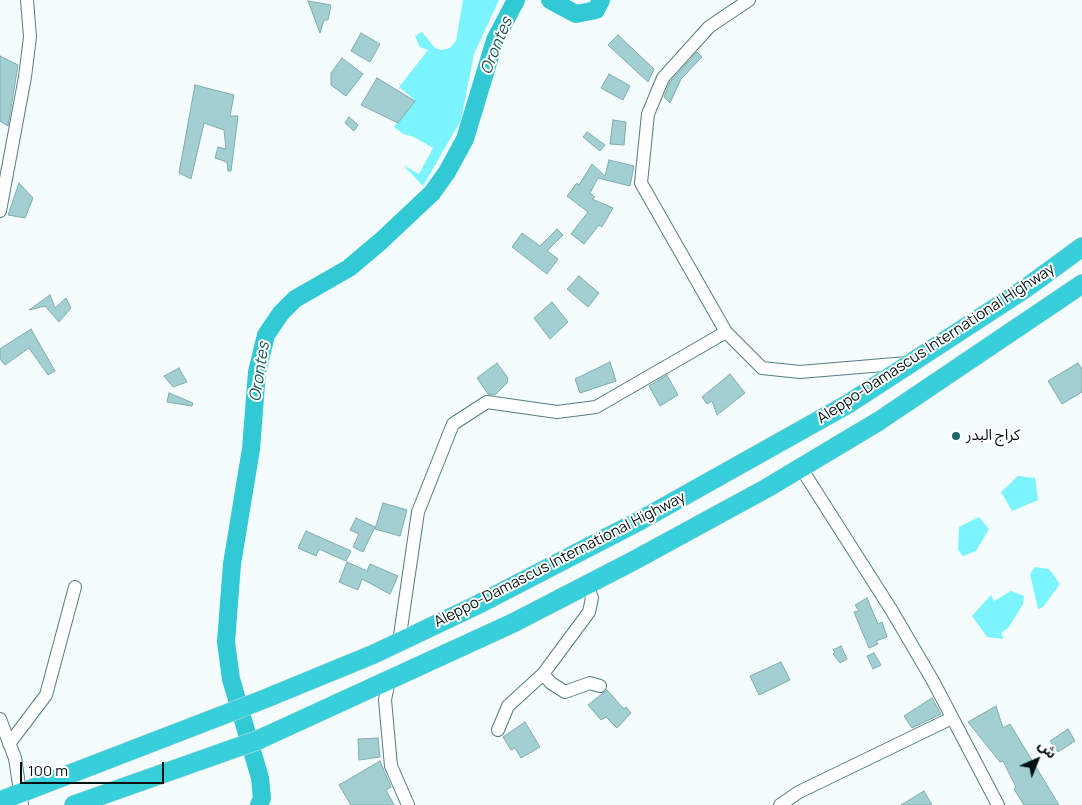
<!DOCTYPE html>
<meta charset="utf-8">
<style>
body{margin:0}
#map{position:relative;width:1082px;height:805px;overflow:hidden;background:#f4fcfd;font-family:Manrope,"Noto Sans Arabic",sans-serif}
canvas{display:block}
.north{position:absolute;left:1012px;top:735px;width:50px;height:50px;-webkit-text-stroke:4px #fff;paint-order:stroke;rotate:44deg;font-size:14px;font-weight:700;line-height:20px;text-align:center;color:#021112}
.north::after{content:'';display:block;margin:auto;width:18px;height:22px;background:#021112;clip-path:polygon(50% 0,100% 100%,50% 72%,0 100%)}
.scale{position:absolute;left:20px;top:762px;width:144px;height:22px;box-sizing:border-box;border:2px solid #021112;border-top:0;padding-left:6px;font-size:15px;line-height:18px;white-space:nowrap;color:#021112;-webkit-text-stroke:4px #fff;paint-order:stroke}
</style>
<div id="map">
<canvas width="1082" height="805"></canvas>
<div class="north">ش</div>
<div class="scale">100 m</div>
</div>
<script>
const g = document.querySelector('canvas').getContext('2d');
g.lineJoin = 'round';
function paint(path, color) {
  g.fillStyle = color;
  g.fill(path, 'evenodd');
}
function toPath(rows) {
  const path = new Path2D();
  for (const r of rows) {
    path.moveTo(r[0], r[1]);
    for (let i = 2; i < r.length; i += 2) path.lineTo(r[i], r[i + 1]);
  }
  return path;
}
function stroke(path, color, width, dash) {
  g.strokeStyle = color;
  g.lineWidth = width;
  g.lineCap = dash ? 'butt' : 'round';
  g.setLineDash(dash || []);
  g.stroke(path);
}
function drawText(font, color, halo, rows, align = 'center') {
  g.font = font + ' Manrope,"Noto Sans Arabic",sans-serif';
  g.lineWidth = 4;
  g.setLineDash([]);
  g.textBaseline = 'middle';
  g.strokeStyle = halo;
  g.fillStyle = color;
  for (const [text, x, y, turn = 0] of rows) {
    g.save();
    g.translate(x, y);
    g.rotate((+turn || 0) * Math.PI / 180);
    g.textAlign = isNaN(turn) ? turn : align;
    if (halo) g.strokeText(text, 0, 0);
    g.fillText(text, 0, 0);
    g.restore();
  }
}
paint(toPath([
 [463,0,499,0,474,54,461,120,423,186,403,165,419,174,433,148,414,137,403,134,394,127,415,100,399,87,428,50,420,47,415,36,422,32,435,48,441,50,450,48,456,41],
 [1018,476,1035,478,1038,500,1012,511,1001,492],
 [979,517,989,529,976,551,963,556,958,550,959,527],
 [1035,567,1049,569,1060,584,1043,607,1038,609,1030,574],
 [1011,591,1024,596,1023,604,1009,627,1001,633,1004,639,987,637,972,616,991,595,994,601]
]), '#7bf4fd');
stroke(toPath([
 [550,0,576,14,596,10,601,0],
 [259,805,262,798,260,778,231,679,226,642,232,564,251,449,257,372,266,335,281,313,295,299,349,268,381,241,432,193,447,172,465,139,495,40,516,0]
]), '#31cad4', 18);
const building = toPath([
 [308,1,331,5,328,20,324,20,320,33,308,1],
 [361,33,380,44,370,62,351,51,361,33],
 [618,35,654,69,648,82,608,45,618,35],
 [697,52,702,57,681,79,670,103,664,97,670,82,697,52],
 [0,56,18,65,8,126,0,121,0,56],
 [342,58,363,74,346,96,331,85,331,73,342,58],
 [609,74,630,86,623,100,601,88,609,74],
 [377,78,415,101,398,123,361,105,377,78],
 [195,85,234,95,230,116,238,116,231,171,228,171,227,162,215,158,218,147,226,149,224,130,204,123,191,179,179,173,195,85],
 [349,117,358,125,354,131,345,123,349,117],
 [613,120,626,122,624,145,610,144,613,120],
 [587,132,605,145,600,151,583,137,587,132],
 [609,160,634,166,630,186,598,178,590,193,595,197,592,199,613,208,602,227,599,225,584,244,571,234,588,212,567,196,577,183,579,185,592,164,605,176,609,160],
 [19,183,33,198,25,218,8,215,19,183],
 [557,229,563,235,547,251,558,259,547,274,512,247,522,233,540,246,557,229],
 [579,276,599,293,588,307,567,289,579,276],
 [50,295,55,308,66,298,71,308,59,322,45,306,29,310,50,295],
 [552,302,568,322,550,339,534,318,552,302],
 [31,329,55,371,48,375,29,348,5,365,0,359,0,349,31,329],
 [610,362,616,381,580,393,575,379,610,362],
 [497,363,508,378,507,383,495,395,488,394,477,378,497,363],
 [1078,363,1082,369,1082,392,1062,404,1048,381,1078,363],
 [179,368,187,382,173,387,164,376,179,368],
 [730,374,745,393,717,415,712,401,707,404,702,397,730,374],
 [667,375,678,395,660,406,649,386,667,375],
 [169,393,193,403,192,406,167,402,169,393],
 [383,503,407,510,400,536,375,529,383,503],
 [356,518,375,527,363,552,353,547,359,534,350,530,356,518],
 [306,531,351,551,346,561,319,549,316,556,298,548,306,531],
 [347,562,367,571,370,564,398,576,390,594,362,579,358,590,339,582,347,562],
 [867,598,878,624,882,622,887,637,876,641,878,644,869,648,854,612,859,611,855,605,867,598],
 [841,646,847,659,840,663,833,654,835,652,833,650,841,646],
 [874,653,881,665,873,669,867,656,874,653],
 [781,662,790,680,759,695,750,676,781,662],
 [607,690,624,709,626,707,631,713,617,728,606,717,601,720,588,705,607,690],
 [932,698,941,714,912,728,904,716,932,698],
 [996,706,1003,728,1010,724,1059,805,1024,805,1014,789,1016,787,1003,761,1000,762,968,722,996,706],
 [525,722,540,747,521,758,515,748,511,750,503,737,525,722],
 [1068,729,1075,741,1058,752,1050,741,1068,729],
 [378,738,380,757,359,760,358,739,378,738],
 [380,761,391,787,386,790,394,805,351,805,339,785,380,761],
 [924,791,932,805,901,805,924,791]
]);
paint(building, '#a2cfd2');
stroke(building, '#80acaf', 1);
const minor = toPath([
 [749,0,709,27,663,78,648,114,641,183,726,332,762,368,800,372,907,363],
 [0,211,25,77,30,37,27,0],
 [801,468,892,611,933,681,998,805],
 [399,642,418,512,453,424,487,402,557,412,596,407,726,332],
 [543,674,551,683,565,692,590,683,600,686],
 [389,680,385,700,391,766,408,805],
 [0,719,15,758,22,805],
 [498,730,508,706,543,674,589,612,592,598,587,585],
 [9,744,46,695,75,587],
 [780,805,799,792,952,718]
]);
const highway = toPath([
 [0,801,262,700,374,654,475,606,641,520,848,404,1026,288,1082,247],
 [74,805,258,740,513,623,633,561,767,488,879,421,1082,284]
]);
stroke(minor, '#537e81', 14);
stroke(highway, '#d7d9d9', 20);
stroke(minor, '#fff', 12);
stroke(highway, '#37d0da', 19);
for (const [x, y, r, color] of [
 [956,436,5,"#19676c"]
]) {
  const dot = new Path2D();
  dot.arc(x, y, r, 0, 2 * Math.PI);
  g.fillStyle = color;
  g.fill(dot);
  stroke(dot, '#fff', 2);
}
drawText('15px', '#021112', '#fff', [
 ["Aleppo-Damascus International Highway",936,344,-33],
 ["Aleppo-Damascus International Highway",560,560,-27]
]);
drawText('15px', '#021112', '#fff', [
 ["كراج البدر",966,436]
], 'left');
drawText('italic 16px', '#175458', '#fff', [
 ["Orontes",497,46,-68],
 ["Orontes",260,372,-81]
]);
</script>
